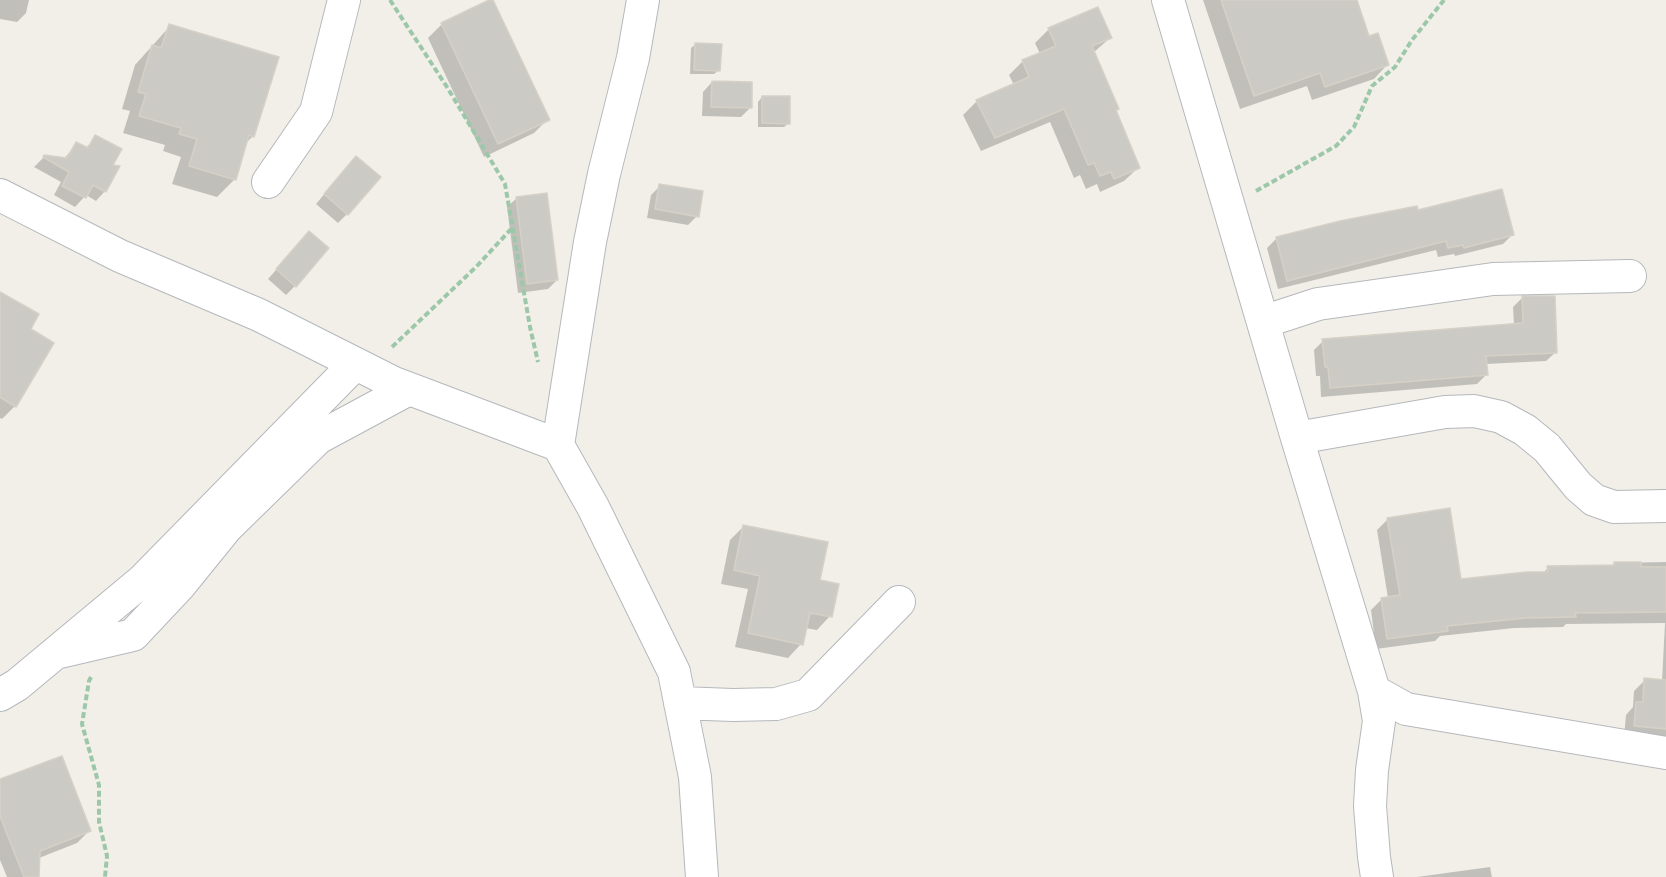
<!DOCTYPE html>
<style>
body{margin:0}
canvas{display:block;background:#f1efe8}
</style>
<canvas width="1666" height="877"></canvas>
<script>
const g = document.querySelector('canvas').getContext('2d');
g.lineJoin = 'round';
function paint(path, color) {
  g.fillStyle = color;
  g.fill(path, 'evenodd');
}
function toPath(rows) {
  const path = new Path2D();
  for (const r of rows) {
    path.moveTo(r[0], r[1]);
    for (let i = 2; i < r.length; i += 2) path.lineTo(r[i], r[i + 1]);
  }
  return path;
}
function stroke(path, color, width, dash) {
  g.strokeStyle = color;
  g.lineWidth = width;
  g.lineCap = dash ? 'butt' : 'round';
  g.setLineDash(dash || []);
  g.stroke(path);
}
paint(toPath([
 [0,0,29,0,26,13,17,22,0,19],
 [1203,0,1355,0,1368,38,1387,65,1374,79,1312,100,1307,86,1240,109],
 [442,24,548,119,534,133,484,157,428,38],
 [170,26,253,136,245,144,235,179,217,197,172,184,181,157,163,151,165,145,123,133,130,111,122,109,135,65],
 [1049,29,1110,38,1093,53,1138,168,1124,181,1100,192,1097,184,1086,189,1080,175,1074,178,1050,122,981,151,963,115,977,101,1014,85,1009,75,1023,61,1040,54,1035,43],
 [696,44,719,70,714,74,690,74,691,48],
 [712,82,750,108,741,117,702,116,703,92],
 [762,97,789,123,784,127,758,127,758,102],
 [96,137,111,166,105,191,96,201,86,195,75,207,54,195,61,182,34,167,44,157,64,159,76,144,85,149],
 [347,167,347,214,338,223,316,204],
 [660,186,697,216,688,225,647,218,651,195],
 [517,198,557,280,548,289,518,293,507,207],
 [1417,212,1512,235,1503,244,1455,256,1454,254,1438,257,1436,250,1278,289,1267,248,1276,239,1340,223],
 [300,243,295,286,286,295,268,279],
 [0,293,29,330,15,406,2,419,0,418],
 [1522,298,1556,352,1546,361,1486,364,1487,374,1477,384,1321,397,1320,376,1316,376,1314,350,1323,341,1514,325,1513,307],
 [1388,519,1460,581,1542,574,1548,568,1611,567,1615,563,1666,562,1666,740,1624,737,1626,715,1633,707,1634,691,1645,680,1662,681,1665,623,1566,624,1563,627,1514,628,1440,636,1435,641,1376,649,1371,610,1382,599,1388,598,1377,530],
 [744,526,818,581,830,616,817,630,805,628,801,644,788,658,735,647,748,589,721,584,730,540],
 [0,781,89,831,77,843,39,858,38,877,7,877,0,860],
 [1490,867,1492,877,1417,877]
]), '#0003');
const building = toPath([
 [489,0,493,0,550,120,498,144,441,23,489,0],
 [1221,0,1357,0,1369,36,1378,33,1389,65,1325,87,1320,73,1254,96,1221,0],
 [1098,7,1112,38,1092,46,1119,109,1116,110,1140,168,1114,179,1111,172,1100,176,1094,163,1088,165,1064,109,995,138,976,100,1029,77,1022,60,1056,46,1048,28,1098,7],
 [169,24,279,57,254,137,249,135,236,180,189,166,197,139,179,134,181,128,139,116,146,94,138,92,152,45,161,48,169,24],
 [695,43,722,44,720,71,694,70,695,43],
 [712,81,752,82,752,108,711,107,712,81],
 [762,96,790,96,790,124,762,123,762,96],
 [95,135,122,149,113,165,120,166,106,192,93,185,86,198,62,186,69,172,43,157,44,155,67,158,76,142,88,148,95,135],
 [356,156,381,177,348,215,324,194,356,156],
 [659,184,703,191,699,217,655,209,659,184],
 [1502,189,1514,235,1464,248,1463,245,1448,248,1446,241,1287,281,1276,237,1340,221,1417,206,1418,210,1502,189],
 [547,193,558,280,527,284,516,197,547,193],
 [309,231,329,248,296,287,276,269,309,231],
 [0,292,39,314,31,329,54,343,16,407,0,397,0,292],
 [1522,296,1555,296,1557,353,1486,356,1488,375,1330,388,1328,367,1325,367,1322,339,1523,323,1522,296],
 [1450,508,1461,579,1526,572,1548,572,1547,566,1614,565,1614,562,1641,562,1641,567,1666,567,1666,612,1575,613,1576,617,1526,618,1447,626,1448,631,1387,639,1381,598,1400,595,1387,518,1450,508],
 [743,525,828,542,820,580,839,584,832,617,810,613,803,645,748,633,760,576,734,570,743,525],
 [1644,678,1666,680,1666,729,1634,726,1636,702,1643,702,1644,678],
 [62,756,91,831,40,851,39,877,24,877,0,816,0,779,62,756]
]);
paint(building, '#cccac5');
stroke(building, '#d6d1c6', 1.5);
const minor = toPath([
 [643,0,633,58,604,174,590,242,558,445,593,507,674,672,695,777,702,877],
 [1168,0,1297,438,1374,691,1379,721,1372,770,1370,806,1374,857,1377,877],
 [268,182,316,112,344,0],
 [0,195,120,256,259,315,394,383,558,445],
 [1263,322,1318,304,1493,279,1630,276],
 [1297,438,1445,412,1474,411,1501,417,1525,430,1547,448,1578,486,1594,500,1614,507,1666,506],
 [60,652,133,635,180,585,227,527,318,438,409,389],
 [1374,691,1406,709,1666,753],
 [0,695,17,685,143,580,355,364],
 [680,703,733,705,776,704,808,695,899,602]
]);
stroke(minor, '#b5b8bc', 34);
stroke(toPath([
 [390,0,447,87,505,184,530,327,538,362],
 [1256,191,1336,146,1354,127,1372,86,1395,67,1412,40,1444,0],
 [392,347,476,267,512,228],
 [91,677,89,681,82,724,99,785,99,822,107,856,105,877]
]), '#9cc7a9', 4, [6, 3]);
stroke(minor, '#fff', 32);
</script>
